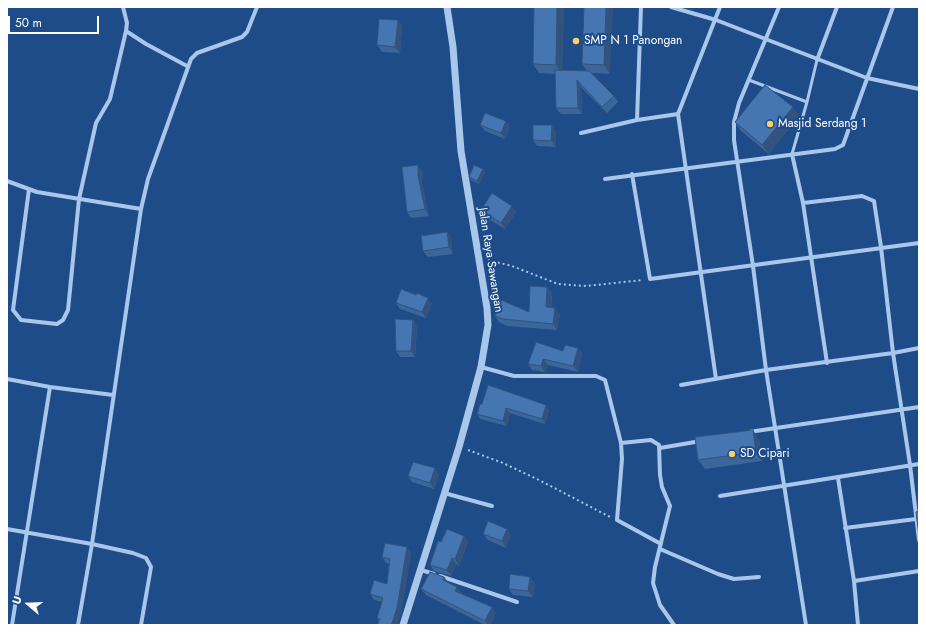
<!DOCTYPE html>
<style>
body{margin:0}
#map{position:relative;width:926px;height:632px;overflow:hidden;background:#1e4c89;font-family:Jost,sans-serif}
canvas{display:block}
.frame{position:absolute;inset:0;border:8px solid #fff;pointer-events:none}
.north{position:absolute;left:8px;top:584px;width:40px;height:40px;-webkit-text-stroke:3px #1e4c89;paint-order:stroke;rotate:289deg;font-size:11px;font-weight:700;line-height:16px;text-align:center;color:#fff}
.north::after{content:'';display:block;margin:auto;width:14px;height:18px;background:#fff;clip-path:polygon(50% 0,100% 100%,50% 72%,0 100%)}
.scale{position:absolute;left:8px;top:16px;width:91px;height:18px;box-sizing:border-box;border:2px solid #fff;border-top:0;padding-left:5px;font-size:12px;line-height:14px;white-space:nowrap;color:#fff;-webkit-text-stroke:3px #1e4c89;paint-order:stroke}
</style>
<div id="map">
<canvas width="926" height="632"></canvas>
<div class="frame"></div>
<div class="north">U</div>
<div class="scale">50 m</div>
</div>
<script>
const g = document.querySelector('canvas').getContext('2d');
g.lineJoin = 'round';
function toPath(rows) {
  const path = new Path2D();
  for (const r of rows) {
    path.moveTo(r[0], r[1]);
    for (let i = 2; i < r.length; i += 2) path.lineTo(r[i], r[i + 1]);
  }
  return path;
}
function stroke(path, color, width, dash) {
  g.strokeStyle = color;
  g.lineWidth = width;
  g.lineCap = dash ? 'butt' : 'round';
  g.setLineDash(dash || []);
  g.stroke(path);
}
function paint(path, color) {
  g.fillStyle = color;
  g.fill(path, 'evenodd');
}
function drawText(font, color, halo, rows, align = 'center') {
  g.font = font + ' Jost,sans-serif';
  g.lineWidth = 4;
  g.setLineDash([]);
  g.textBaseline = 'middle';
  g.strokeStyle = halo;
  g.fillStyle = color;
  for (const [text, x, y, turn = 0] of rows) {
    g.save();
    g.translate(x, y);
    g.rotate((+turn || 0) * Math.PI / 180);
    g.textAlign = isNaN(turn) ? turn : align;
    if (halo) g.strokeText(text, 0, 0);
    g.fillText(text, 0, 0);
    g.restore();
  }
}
stroke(toPath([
 [488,260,512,266,558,284,586,286,643,280],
 [468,450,503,463,539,480,610,517]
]), '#a9c7eb', 2, [2, 3]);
stroke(toPath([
 [749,80,807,102,792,154],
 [807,102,817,60]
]), '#a9c7eb', 3);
stroke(toPath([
 [123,7,127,23,126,31,146,44,187,66],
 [671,7,716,20,867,78,919,89],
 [779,7,739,103,734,122,734,140,753,266,766,370,806,625],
 [817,60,837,7],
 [637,120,641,7],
 [581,133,637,120,678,114],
 [792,154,803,203,827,363],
 [632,174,650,279,919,243],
 [605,179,835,149,843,145,893,7],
 [7,181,37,192,141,209],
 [29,189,13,310,21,320,57,324,63,320,68,310,79,199,96,123,110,99,126,31],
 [803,203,862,196,874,201,881,247,893,353,919,348],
 [481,367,514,376,596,376,605,380,621,443,651,440,659,445,660,475,662,487,670,506,655,567,653,583,660,605,674,625],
 [7,379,50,387],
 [716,379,678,114,720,7],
 [681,385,766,370,893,353,910,465,919,540],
 [749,432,919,407],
 [621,443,622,459,617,520,661,544],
 [660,448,701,441],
 [838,478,854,581,858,625],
 [444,493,492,506],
 [720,496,919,464],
 [845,528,916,519],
 [7,529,92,544,133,553,146,558,151,567,141,625],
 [660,549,718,574,734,579,759,577],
 [421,570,434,574],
 [440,576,517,602],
 [854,581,919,571],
 [12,625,50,387,113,395],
 [78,625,92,544,141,209,148,179,191,59,197,53,242,37,247,32,257,7]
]), '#a9c7eb', 4);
stroke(toPath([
 [403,625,459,447,481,367,488,325,487,308,461,151,453,47,447,7]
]), '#a9c7eb', 7);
paint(toPath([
 [534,7,564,7,562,70,587,71,582,64,584,7,610,74,592,73,614,96,618,102,607,113,581,87,582,114,561,114,556,108,555,74,539,73,533,64],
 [398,20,402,26,400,53,382,52,377,45],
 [799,116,769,154,741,131,735,122],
 [506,121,510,127,505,139,485,131,480,125],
 [556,131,556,147,537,146,533,140],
 [423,171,422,182,429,216,411,218,407,212],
 [485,172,479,184,471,180,469,177],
 [481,210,516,212,505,229,485,217],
 [447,232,451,238,453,254,428,257,423,251],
 [547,287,552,293,551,308,560,314,557,330,507,326,499,322,495,316,529,312],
 [416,295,432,304,426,318,400,309,396,303],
 [417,326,415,357,400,357,396,351],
 [578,348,582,354,578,372,548,365,545,372,532,370,528,364,563,351],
 [482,404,549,410,545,424,510,413,507,426,480,419,477,414],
 [759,439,762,461,705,469,698,460],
 [439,475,434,489,412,482,408,476],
 [483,534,511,535,506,548,488,540],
 [464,536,468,542,459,566,456,564,451,576,434,571,430,565,441,542],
 [407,547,411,553,401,613,397,625,377,625,379,621,377,618,382,602,374,600,370,594,387,584,389,564,386,563,382,557],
 [444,577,448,582,462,593,461,593,496,613,491,625,485,625,426,595,421,589],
 [530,577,535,583,533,597,513,595,509,589]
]), '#3c6599');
paint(toPath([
 [557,7,564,7,562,74,556,65],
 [606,7,613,7,610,74,604,65],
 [398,20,402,26,400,53,395,47],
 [577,80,581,87,582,114,578,108],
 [793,107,799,116,769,154,762,145],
 [506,121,510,127,505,139,501,133],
 [552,125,556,131,556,147,551,141],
 [418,165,423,171,422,182,429,216,425,209,418,176],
 [483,169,485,172,479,184,477,181],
 [512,206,516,212,505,229,501,223],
 [447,232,451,238,453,254,449,247],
 [547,287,552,293,550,313,546,307],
 [428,298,432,304,426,318,422,312],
 [555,308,560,314,557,330,553,324],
 [413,320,417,326,415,357,411,351],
 [578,348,582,354,578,372,573,366],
 [543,359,548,365,545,372,541,366],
 [546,405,549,410,545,424,542,419],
 [506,408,510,413,507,426,503,421],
 [753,430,759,439,762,461,756,452],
 [435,468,439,475,434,489,430,483],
 [507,529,511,535,506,548,502,541],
 [464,536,468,542,459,566,455,559],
 [407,547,411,553,401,613,397,625,391,625],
 [452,558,456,564,451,576,447,570],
 [444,577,448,583,443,580],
 [530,577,535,583,533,597,528,591],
 [457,587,462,593,460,597,455,591],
 [492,607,496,613,491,625,488,625,485,621]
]), '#31537d');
const building = toPath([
 [534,7,557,7,556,65,533,64,534,7],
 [584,7,606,7,604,65,582,64,584,7],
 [379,19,398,20,395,47,377,45,379,19],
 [555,70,589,71,614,96,602,107,577,80,578,108,556,108,555,70],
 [765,85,793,107,762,145,735,122,765,85],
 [485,113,506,121,501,133,480,125,485,113],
 [533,125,552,125,551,141,533,140,533,125],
 [418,165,418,176,425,209,407,212,402,167,418,165],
 [474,165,483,169,477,181,469,177,474,165],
 [492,193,512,206,501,223,481,210,492,193],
 [447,232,449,247,423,251,421,236,447,232],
 [530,286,547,287,546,307,555,308,553,324,503,319,495,316,501,300,529,312,530,286],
 [401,289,416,295,417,293,428,298,422,312,396,303,401,289],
 [395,319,413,320,411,351,396,351,395,319],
 [536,342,563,351,565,345,578,348,573,366,543,359,541,366,528,364,536,342],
 [488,385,546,405,542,419,506,408,503,421,477,414,480,404,482,404,488,385],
 [753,430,756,452,698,460,695,437,753,430],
 [413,462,435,468,430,483,408,476,413,462],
 [919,511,919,536,916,512,919,511],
 [488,521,507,529,502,541,483,534,488,521],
 [447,529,464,536,455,559,452,558,447,570,430,565,438,541,441,542,447,529],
 [385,543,407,547,397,608,392,623,391,625,377,625,380,619,377,618,383,598,370,594,374,580,387,584,390,559,382,557,385,543],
 [430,572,444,577,443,580,457,587,455,591,492,607,485,621,421,589,430,572],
 [510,574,530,577,528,591,509,589,510,574]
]);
paint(building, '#4676b2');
stroke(building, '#31537d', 1);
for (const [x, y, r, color] of [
 [576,41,4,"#fad068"],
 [770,124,4,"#fad068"],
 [732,454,4,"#fad068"]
]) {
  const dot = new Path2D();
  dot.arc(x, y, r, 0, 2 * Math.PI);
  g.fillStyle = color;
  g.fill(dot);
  stroke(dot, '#1e4c89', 1.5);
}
drawText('12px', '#fff', '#1e4c89', [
 ["SMP N 1 Panongan",584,41],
 ["Masjid Serdang 1",778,124],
 ["SD Cipari",740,454]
], 'left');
drawText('12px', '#fff', '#1e4c89', [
 ["Jalan Raya Sawangan",490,260,81]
]);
</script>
